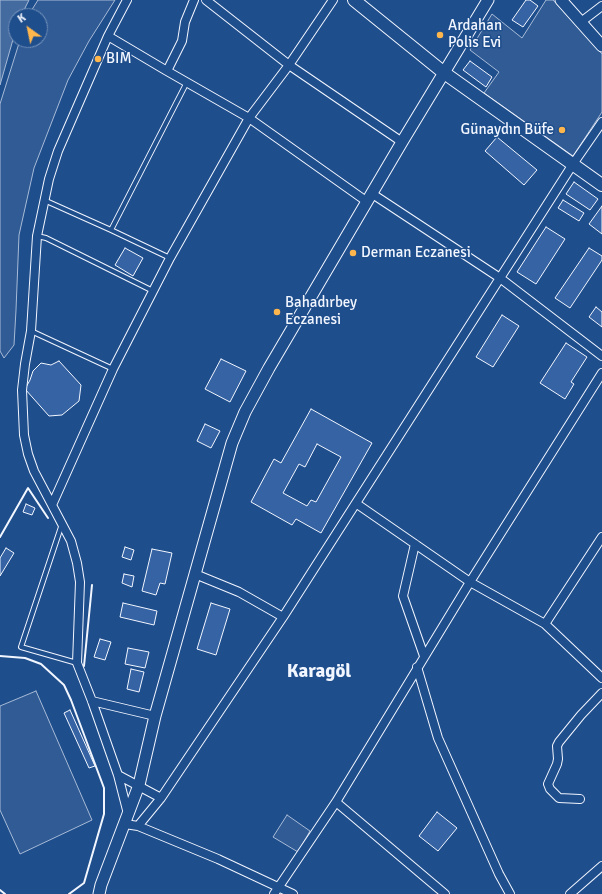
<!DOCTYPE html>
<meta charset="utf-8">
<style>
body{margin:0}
#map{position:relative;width:602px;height:894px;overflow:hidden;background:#1f4e8c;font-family:Signika,sans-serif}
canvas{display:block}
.north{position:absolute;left:8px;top:8px;width:40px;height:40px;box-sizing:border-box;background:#1f4e8c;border:1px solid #7391ba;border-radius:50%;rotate:327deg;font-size:11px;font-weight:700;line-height:16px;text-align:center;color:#f2f6ff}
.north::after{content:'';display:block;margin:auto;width:14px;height:18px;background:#ffb74d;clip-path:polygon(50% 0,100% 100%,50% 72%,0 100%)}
</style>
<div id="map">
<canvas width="602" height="894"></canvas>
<div class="north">K</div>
</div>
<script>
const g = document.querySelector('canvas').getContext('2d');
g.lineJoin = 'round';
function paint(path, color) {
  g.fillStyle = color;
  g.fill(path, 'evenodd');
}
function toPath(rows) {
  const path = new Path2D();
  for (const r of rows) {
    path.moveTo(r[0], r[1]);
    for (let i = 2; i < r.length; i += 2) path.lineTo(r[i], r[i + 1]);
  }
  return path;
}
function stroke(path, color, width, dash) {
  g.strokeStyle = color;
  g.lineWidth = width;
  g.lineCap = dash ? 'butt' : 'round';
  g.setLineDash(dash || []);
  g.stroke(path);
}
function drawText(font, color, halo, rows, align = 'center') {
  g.font = font + ' Signika,sans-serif';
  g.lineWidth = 3;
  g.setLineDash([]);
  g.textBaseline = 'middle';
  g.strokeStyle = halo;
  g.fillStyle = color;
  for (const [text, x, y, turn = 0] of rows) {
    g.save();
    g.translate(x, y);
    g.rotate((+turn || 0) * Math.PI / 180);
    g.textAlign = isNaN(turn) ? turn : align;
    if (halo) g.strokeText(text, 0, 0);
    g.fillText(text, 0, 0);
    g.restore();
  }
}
const green = toPath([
 [38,0,115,0,89,41,68,80,34,168,19,235,16,310,14,345,4,358,0,351,0,104,20,40,40,40,40,16,28,16,38,0],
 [546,0,553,0,602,54,602,112,573,156,484,93,499,72,470,50,492,14,522,38,546,0],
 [36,691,92,820,20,854,0,810,0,706,36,691],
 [287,815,310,831,298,852,273,837,287,815]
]);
paint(green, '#305b95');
stroke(green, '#a8bbd7', 1);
const water = toPath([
 [0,0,29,0,21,16,16,16,16,29,0,85,0,0]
]);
paint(water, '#446ba0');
stroke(water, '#a8bbd7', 1);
const building = toPath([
 [526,0,530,0,538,6,523,27,512,20,526,0],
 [470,61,492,77,486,87,463,70,470,61],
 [497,137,537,170,524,185,485,151,497,137],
 [574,182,598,199,590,210,566,194,574,182],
 [563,200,584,213,579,221,558,208,563,200],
 [602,206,602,234,589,224,602,206],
 [546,227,565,239,536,284,517,272,546,227],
 [125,248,143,258,133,276,115,265,125,248],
 [589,248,602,256,602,260,570,308,555,298,589,248],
 [596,307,602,312,602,327,589,317,596,307],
 [502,315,519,326,493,367,476,357,502,315],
 [566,343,587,357,571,382,574,384,565,399,540,383,566,343],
 [221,359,246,371,230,402,205,389,221,359],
 [59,361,81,385,79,401,62,415,49,416,25,389,30,380,33,371,41,363,51,365,59,361],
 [311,409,372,443,321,533,296,519,292,525,251,502,274,459,281,463,311,409],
 [317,444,341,457,316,502,311,500,307,506,283,493,299,464,305,467,317,444],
 [205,424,220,431,211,448,197,441,205,424],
 [26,504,35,508,32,515,23,512,26,504],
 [125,547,134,550,131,560,122,557,125,547],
 [6,548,14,553,0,576,0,558,6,548],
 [152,549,172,553,165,584,160,583,156,595,142,591,152,549],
 [124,574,134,576,132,587,122,583,124,574],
 [123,603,157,611,154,625,120,617,123,603],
 [211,603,230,609,216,655,197,649,211,603],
 [100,639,111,642,105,660,94,657,100,639],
 [128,648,149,652,145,668,125,664,128,648],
 [131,669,144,672,139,692,127,689,131,669],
 [70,710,95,766,89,768,64,713,70,710],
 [437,812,457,828,438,851,419,836,437,812]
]);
paint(building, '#3563a3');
stroke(building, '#f2f6ff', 1);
const service = toPath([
 [44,200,111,230,170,258],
 [111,230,187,82],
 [37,236,46,238,153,291],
 [31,331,113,369],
 [62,524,21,647,77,663]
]);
const minor = toPath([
 [194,0,185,22,182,41,167,71,249,118,366,201],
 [206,0,289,65,402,142],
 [581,22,602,6],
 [108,36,167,71],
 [371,193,500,278,602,356],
 [357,504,470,582,545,624,602,678],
 [52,505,34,471,28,454,24,435,22,390,25,364,31,331,37,236,49,179,58,151,108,36,127,0],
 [415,544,403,596,424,656],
 [195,574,239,592,283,617],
 [545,624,602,537],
 [417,667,438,738,499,874,510,894],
 [92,701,155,716],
 [118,775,161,798],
 [580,799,559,798,550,789,548,784,557,764,558,759,557,746,559,742,581,715,602,693],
 [336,802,445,894],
 [128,814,118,775,92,701,77,663,80,582,77,563,71,541,52,505,113,369,170,258,249,118,289,65,333,0],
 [125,824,138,826,161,798,283,617,573,164,602,122],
 [138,826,218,859,293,894],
 [274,894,336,802,470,582,602,373],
 [570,894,602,866]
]);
const secondary = toPath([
 [561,0,602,46],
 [99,894,101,885,139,785,155,716,232,443,245,412,269,368,402,142,488,0]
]);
const primary = toPath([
 [354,0,443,72,602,185]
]);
stroke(service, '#f2f6ff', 6);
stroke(minor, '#f2f6ff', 10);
stroke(secondary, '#f2f6ff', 13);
stroke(primary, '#f2f6ff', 14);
stroke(service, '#1f4e8c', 4);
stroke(minor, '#1f4e8c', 8);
stroke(secondary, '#1f4e8c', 11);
stroke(primary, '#1f4e8c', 12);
stroke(toPath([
 [0,537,28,488,48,518],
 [0,656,25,658,41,664,64,685,71,700,104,788,104,814,84,883,69,894],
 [84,666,92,585],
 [0,890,5,894]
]), '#f2f6ff', 2);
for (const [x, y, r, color] of [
 [440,35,4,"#ffb74d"],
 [98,59,4,"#ffb74d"],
 [562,130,4,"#ffb74d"],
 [353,253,4,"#ffb74d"],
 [277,312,4,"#ffb74d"]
]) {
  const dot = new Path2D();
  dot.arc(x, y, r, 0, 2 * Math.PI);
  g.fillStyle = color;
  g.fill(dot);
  stroke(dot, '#1f4e8c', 1.5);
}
drawText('15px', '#f2f6ff', '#1f4e8c', [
 ["Ardahan",448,26],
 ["Polis Evi",448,43],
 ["BIM",106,59],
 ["Günaydın Büfe",554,130,"right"],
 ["Derman Eczanesi",361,253],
 ["Bahadırbey",285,303],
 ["Eczanesi",285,320]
], 'left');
drawText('bold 19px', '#f2f6ff', '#1f4e8c', [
 ["Karagöl",319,672]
]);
</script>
